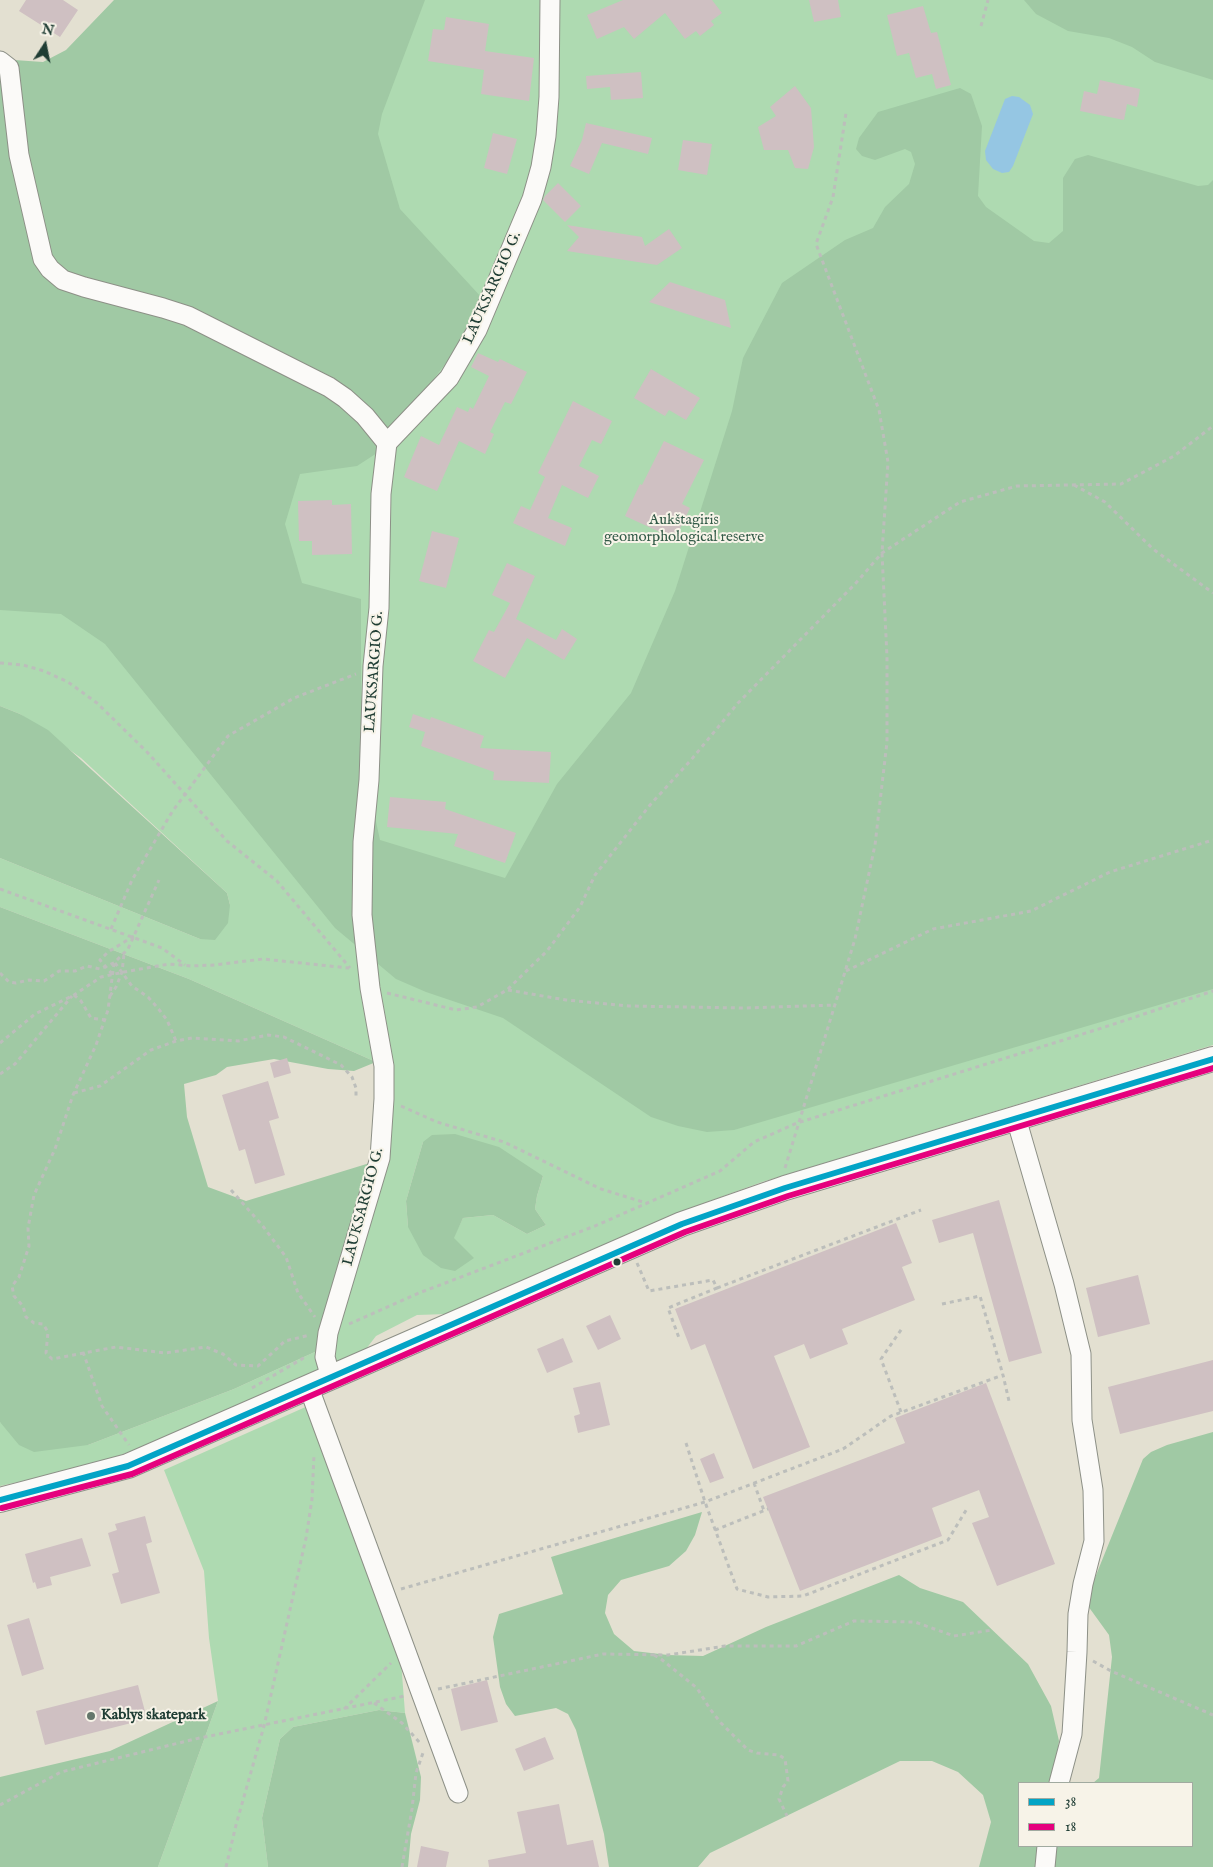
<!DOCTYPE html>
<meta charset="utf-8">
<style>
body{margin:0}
#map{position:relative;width:1213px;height:1867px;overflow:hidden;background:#e3e0d1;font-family:"IM FELL English",serif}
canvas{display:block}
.legend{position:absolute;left:1018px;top:1782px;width:175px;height:65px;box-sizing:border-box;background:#f7f3e8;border:1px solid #a1aaa0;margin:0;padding:6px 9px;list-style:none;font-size:15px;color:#1f3d34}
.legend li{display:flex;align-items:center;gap:10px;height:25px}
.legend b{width:25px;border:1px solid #a1aaa0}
.north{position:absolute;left:20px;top:20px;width:50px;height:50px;-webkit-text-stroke:4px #f7f3e8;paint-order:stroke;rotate:11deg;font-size:14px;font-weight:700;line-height:20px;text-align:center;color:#1f3d34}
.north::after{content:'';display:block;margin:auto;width:18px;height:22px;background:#1f3d34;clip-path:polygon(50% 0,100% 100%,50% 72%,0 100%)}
</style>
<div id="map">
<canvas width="1213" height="1867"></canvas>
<ul class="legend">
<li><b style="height:6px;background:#02a4c6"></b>38</li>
<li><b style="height:6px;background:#e5007d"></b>18</li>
</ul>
<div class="north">N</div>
</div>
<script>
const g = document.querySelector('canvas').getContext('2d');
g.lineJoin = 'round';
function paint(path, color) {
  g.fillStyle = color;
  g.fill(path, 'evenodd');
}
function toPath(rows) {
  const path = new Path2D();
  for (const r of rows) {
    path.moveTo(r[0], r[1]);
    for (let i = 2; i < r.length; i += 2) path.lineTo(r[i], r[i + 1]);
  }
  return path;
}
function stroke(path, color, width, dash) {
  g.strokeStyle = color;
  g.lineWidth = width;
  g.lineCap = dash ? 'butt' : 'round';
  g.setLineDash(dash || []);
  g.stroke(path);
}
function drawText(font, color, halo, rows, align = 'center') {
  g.font = font + ' "IM FELL English",serif';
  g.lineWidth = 4;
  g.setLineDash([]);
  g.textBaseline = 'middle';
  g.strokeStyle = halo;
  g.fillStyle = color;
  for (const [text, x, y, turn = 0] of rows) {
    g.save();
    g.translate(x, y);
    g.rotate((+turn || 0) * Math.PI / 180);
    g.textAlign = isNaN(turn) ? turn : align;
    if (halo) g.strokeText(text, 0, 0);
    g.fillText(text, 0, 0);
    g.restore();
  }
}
paint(toPath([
 [115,0,1213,0,1213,1045,762,1182,688,1209,447,1314,417,1315,376,1336,366,1349,142,1447,104,1461,59,1473,0,1486,0,1422,88,1445,234,1389,317,1351,373,1162,376,1062,189,979,0,907,0,858,200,939,230,905,227,893,81,758,20,714,0,706,0,90,63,76],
 [423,1142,543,1176,537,1196,535,1209,546,1225,527,1234,493,1215,463,1218,453,1238,408,1227,406,1201],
 [310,1405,401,1661,405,1713,379,1710,293,1727,280,1739,262,1818,268,1867,158,1867,218,1701,209,1638,204,1571,164,1470]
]), '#aedab1');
paint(toPath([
 [114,0,425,0,382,114,378,134,400,209,482,298,455,351,377,453,357,466,300,474,285,524,302,583,361,599,361,753,380,840,505,878,557,784,631,693,675,591,732,411,743,358,782,283,845,240,873,228,885,207,909,184,915,164,911,152,905,149,875,160,862,156,856,149,859,138,878,112,960,88,971,94,982,126,978,196,986,207,1034,241,1049,243,1063,231,1063,178,1075,159,1088,155,1198,186,1208,185,1213,180,1213,989,734,1130,707,1132,678,1126,651,1117,503,1018,426,992,396,979,335,928,105,644,61,614,0,610,0,59,43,62,66,50],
 [1024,0,1213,0,1213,80,1155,62,1132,47,1109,38,1068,31,1036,14],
 [0,706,20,714,48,730,227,893,230,905,228,923,215,940,200,939,0,858],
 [0,907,189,979,376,1062,354,1071,328,1069,274,1059,227,1067,216,1075,184,1084,187,1117,208,1187,246,1201,373,1162,317,1351,234,1389,88,1445,34,1452,19,1445,0,1422],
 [455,1134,499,1147,543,1176,537,1196,535,1209,546,1225,527,1234,493,1215,463,1218,454,1238,474,1258,455,1271,441,1268,423,1255,408,1227,406,1201,423,1142,432,1135],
 [1213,1432,1213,1867,979,1867,991,1822,983,1795,958,1772,932,1761,900,1761,710,1853,698,1867,609,1867,604,1834,594,1795,576,1730,568,1714,556,1708,515,1716,506,1704,500,1687,493,1637,499,1614,563,1594,551,1557,702,1512,695,1535,686,1551,669,1566,621,1580,608,1595,605,1613,614,1634,634,1651,668,1655,703,1656,766,1627,899,1575,920,1588,963,1602,1028,1664,1051,1706,1059,1741,1053,1780,1059,1783,1019,1783,1019,1846,1192,1846,1192,1783,1093,1783,1099,1778,1112,1657,1109,1635,1088,1606,1090,1590,1143,1459,1151,1452,1167,1445],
 [218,1701,158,1867,0,1867,0,1777,110,1751],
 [379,1710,405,1713,421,1777,420,1800,411,1834,408,1867,268,1867,262,1818,280,1739,293,1727]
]), '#a0c9a4');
paint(toPath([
 [1012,96,1019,97,1030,105,1033,114,1013,166,1009,172,1002,173,993,169,986,160,985,151,1005,99]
]), '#95c6e3');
paint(toPath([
 [26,0,63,0,78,10,60,37,19,11],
 [623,0,712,0,722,13,711,21,714,25,700,36,696,31,685,39,665,13,634,39,624,27,597,39,587,15],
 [809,0,838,0,841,17,814,22],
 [923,6,931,33,937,32,951,85,936,89,932,74,916,78,909,53,897,56,887,15],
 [446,17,489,24,485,51,534,58,529,101,481,94,484,70,428,61,433,29,444,30],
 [641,72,643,98,611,100,610,87,587,89,586,76],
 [1100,80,1140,89,1137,107,1127,104,1124,120,1080,111,1084,91,1097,94],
 [795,86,811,108,814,147,808,169,795,168,788,150,764,150,758,127,776,116,770,107],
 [586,123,652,138,648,154,602,143,589,174,570,166,582,140],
 [493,133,517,139,507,174,484,168],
 [683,140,712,144,707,175,678,170],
 [558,183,581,206,565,222,543,200,545,196],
 [567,225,642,237,645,246,669,229,682,248,657,265,567,251,579,237],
 [670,282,725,300,731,328,649,302],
 [478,353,498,362,500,359,527,372,511,404,505,402,490,432,494,434,485,454,459,441,437,491,404,477,421,436,439,445,457,407,468,412,470,407,473,409,489,376,471,367],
 [651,369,700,398,686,420,669,410,665,416,634,398],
 [573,401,612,421,601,444,592,440,579,466,599,476,588,498,562,485,548,518,572,528,565,546,513,523,521,506,530,510,545,477,538,473],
 [664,441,704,460,682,504,690,508,675,539,625,516,640,484,642,485],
 [332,500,332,505,351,504,352,554,312,555,312,541,299,541,298,501],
 [432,531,459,538,446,588,419,581],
 [507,563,535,576,516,619,556,640,562,629,577,639,564,660,527,638,505,678,473,661,489,630,494,632,510,603,492,595],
 [413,714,430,720,431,717,484,736,480,748,551,752,549,783,493,780,494,772,421,746,425,732,409,727],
 [390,797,446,802,445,809,516,833,505,863,454,846,458,834,387,827],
 [287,1058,291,1073,274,1078,270,1063],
 [268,1081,279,1118,269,1121,285,1175,255,1184,245,1149,239,1151,222,1095],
 [999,1200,1042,1353,1009,1362,973,1233,939,1243,932,1220],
 [896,1223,912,1263,902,1267,915,1300,842,1329,848,1344,810,1359,804,1344,774,1356,810,1447,753,1469,705,1344,691,1350,675,1309],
 [1138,1275,1150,1324,1098,1337,1086,1288],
 [610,1315,621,1339,598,1350,586,1326],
 [563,1338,573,1362,547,1373,537,1349],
 [1213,1360,1213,1411,1120,1434,1108,1387],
 [600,1382,610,1425,578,1433,574,1416,580,1414,573,1388],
 [986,1383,1055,1564,997,1586,972,1523,989,1517,979,1490,932,1508,942,1536,800,1591,763,1497,905,1443,895,1418],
 [714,1453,724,1478,710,1483,700,1459],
 [145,1516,152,1542,146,1544,160,1593,121,1604,112,1574,119,1572,108,1533,117,1530,115,1524],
 [82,1538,91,1566,50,1577,52,1585,37,1589,35,1582,33,1583,25,1554],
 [29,1618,44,1669,22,1676,7,1625],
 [487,1680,498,1722,461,1731,451,1689],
 [138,1685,147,1719,45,1745,36,1711],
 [545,1737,554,1759,524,1771,515,1749],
 [559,1804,567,1845,593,1840,599,1867,489,1867,488,1860,526,1853,517,1812],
 [421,1846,449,1852,446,1867,417,1867]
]), '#cfc0c2');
const minor = toPath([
 [0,61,9,68,19,155,43,259,50,269,63,280,84,287,163,308,188,316,329,387,345,398,365,416,387,443],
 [1016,1118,1064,1284,1081,1354,1082,1420,1093,1490,1094,1541,1083,1584,1078,1614,1077,1652,1072,1734,1059,1783],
 [331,1378,325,1357,328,1333,380,1158,384,1099,384,1066,370,988,362,915,363,842,369,780,373,666,379,608,381,494,387,443,449,378,477,330,532,199,541,167,546,136,549,97,550,0],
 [309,1388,458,1793],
 [1045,1867,1047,1846]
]);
const major = toPath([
 [0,1500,128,1466,682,1224,785,1188,1213,1059]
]);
stroke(minor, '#8d9087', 21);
stroke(major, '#8d9087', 26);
stroke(toPath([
 [981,26,988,0],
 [1074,485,1105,502,1153,549,1213,593],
 [0,663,23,665,44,671,68,682,97,703,147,752,227,841,277,881,350,968],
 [0,889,162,948,185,965],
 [111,929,132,880,172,812,228,736,294,698,356,674],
 [114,963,108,1010,96,1045,73,1095,55,1149,34,1195,28,1228,29,1246,19,1277,12,1286,14,1296,23,1306,26,1317,34,1323,43,1324,48,1332,46,1353,52,1359,116,1347,165,1353,206,1347,223,1354,236,1365,258,1366,285,1341,310,1335],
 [115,963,132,986,148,997,157,1007,167,1020,176,1041],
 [846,971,933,929,1031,911,1110,872,1213,840],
 [0,973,9,982,16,983,29,980,44,981,59,971,75,971,87,966,100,969,114,963,128,949,159,880],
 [112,974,100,960,108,952,134,936],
 [508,990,566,1000,629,1006,744,1008,836,1005],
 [387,993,456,1010,477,1007,507,990,547,951,580,907,595,875,650,805,691,760,738,703,855,584,882,553,960,502,1017,486,1121,484,1174,456,1213,426],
 [74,995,81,1001,91,1018,105,1020],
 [110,996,116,987,122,972,124,954],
 [0,1043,35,1014,74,995,101,977,124,972,169,964,191,966,215,965,263,959,349,968],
 [0,1074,15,1064,72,996],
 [74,1093,100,1086,151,1050,176,1041,192,1038,238,1041,268,1035,284,1037,341,1065,352,1077,356,1088,356,1098],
 [401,1106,437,1122,504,1142,601,1189,646,1203],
 [785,1168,855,939,875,845,887,742,887,657,882,553,888,462,879,410,816,244,833,197,846,113],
 [231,1190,262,1225,286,1257,298,1293,315,1317],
 [637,1263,649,1291,713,1280,717,1288,668,1308,679,1338],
 [717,1288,921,1210],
 [942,1304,980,1296,1003,1375],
 [349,1324,419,1293,595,1226,720,1171,754,1142,797,1123,1102,1028,1213,991],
 [83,1352,102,1406,129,1445],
 [252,1388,307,1356],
 [901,1412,881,1359,903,1327],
 [686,1443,705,1502,737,1589,768,1597,803,1596,948,1540,968,1507],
 [754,1483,764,1511],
 [715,1530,768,1509],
 [401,1589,705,1502,843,1449,891,1416,1003,1375,1009,1401],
 [654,1655,661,1659,697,1688,710,1709,721,1723,748,1750,757,1753,779,1755,785,1759,788,1781,783,1787,779,1799,787,1816],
 [1093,1661,1111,1671,1213,1715],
 [438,1689,603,1654,668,1655,725,1646,796,1646,854,1621,915,1622,954,1636,992,1630],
 [374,1703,402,1723,420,1743],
 [344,1709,391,1663],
 [0,1805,61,1772,195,1739,405,1696],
 [226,1867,236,1825,264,1726,306,1538,312,1499,314,1455],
 [402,1867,412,1809,416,1773,424,1750]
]), '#bcbebb', 3, [4, 4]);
stroke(minor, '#fbfaf8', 19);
stroke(major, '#fbfaf8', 24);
stroke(toPath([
 [0,1500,128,1466,682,1224,785,1188,1213,1059]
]), '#02a4c6', 6);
stroke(toPath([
 [2,1508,132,1474,685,1232,788,1196,1213,1068]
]), '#e5007d', 6);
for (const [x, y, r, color] of [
 [617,1262,4.5,"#1f3d34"],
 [91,1716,5,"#64766b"]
]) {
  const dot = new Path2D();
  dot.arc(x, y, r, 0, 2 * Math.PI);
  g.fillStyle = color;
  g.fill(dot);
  stroke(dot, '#f7f3e8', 2);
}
drawText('15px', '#1f3d34', '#f7f3e8', [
 ["LAUKSARGIO G.",493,288,-66],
 ["LAUKSARGIO G.",375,672,-86],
 ["LAUKSARGIO G.",364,1207,-75]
]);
drawText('15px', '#335b48', '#f7f3e8', [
 ["Aukštagiris",684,521],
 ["geomorphological reserve",684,538]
]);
drawText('bold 15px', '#1f3d34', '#f7f3e8', [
 ["Kablys skatepark",101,1716]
], 'left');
</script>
